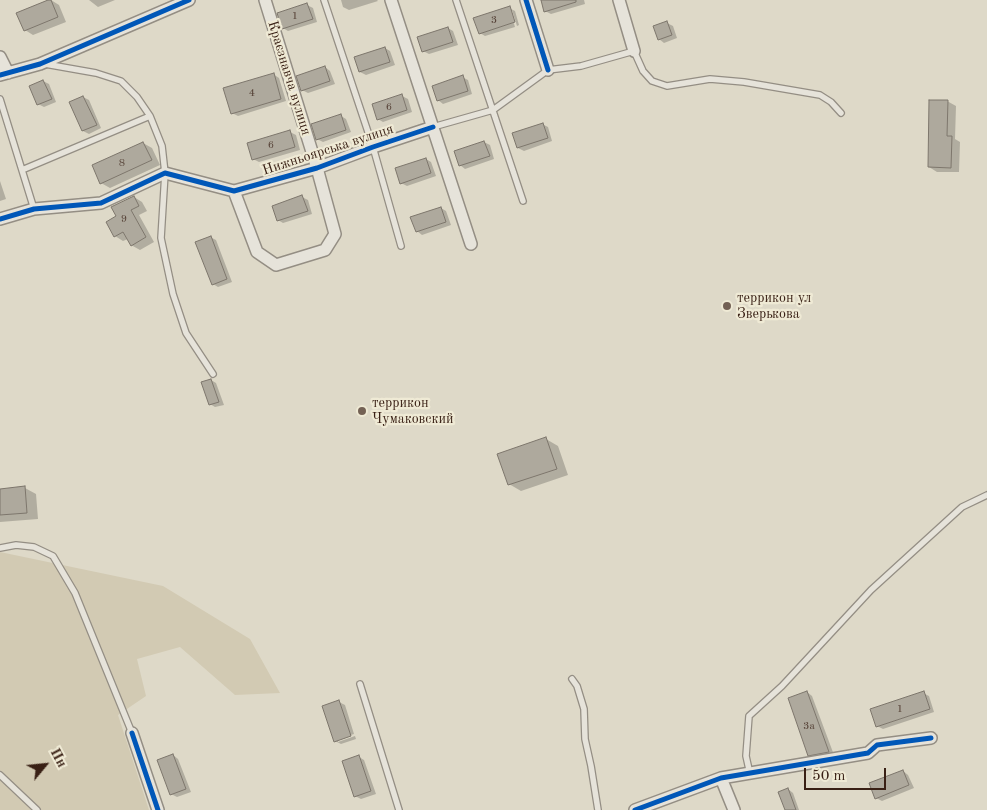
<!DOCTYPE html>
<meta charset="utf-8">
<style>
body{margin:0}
#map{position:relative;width:987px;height:810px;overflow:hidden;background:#ded9c8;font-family:"Old Standard TT",serif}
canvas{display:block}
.north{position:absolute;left:20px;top:740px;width:50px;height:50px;-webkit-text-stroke:4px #efead5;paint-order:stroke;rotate:62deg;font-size:14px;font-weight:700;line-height:20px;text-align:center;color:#392015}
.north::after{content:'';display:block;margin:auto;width:18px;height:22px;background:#392015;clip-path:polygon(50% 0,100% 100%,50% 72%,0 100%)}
.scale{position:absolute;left:804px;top:768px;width:82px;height:22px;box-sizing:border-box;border:2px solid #392015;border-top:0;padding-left:6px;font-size:15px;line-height:18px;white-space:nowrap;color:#392015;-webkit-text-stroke:4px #efead5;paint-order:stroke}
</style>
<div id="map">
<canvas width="987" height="810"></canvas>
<div class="north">Пн</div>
<div class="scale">50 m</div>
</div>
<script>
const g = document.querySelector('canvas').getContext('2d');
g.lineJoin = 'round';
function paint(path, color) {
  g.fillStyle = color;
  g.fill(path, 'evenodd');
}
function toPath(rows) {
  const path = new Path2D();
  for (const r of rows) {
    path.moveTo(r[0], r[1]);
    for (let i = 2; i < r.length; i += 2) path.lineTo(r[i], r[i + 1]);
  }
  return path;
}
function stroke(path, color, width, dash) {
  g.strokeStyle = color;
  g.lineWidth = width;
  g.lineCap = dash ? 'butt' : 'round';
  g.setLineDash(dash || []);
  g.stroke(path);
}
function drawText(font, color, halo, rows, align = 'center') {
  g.font = font + ' "Old Standard TT",serif';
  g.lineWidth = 4.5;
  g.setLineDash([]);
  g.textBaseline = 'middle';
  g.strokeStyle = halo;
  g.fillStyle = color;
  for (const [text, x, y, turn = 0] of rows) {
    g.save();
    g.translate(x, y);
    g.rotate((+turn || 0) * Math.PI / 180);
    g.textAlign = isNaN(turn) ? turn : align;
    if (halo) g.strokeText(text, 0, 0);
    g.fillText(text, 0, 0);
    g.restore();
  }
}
paint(toPath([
 [0,552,163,586,250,639,280,693,235,695,180,647,137,659,146,696,118,715,149,810,0,810]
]), '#d2cab3');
paint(toPath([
 [51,0,59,5,66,22,33,35,25,30],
 [89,0,115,0,98,7],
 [341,0,377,0,378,1,349,10,343,7],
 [542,0,584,0,585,4,551,14,545,11],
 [307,5,313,8,317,22,288,31,283,28],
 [509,8,515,11,519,25,517,26,512,10,510,10,515,27,485,36,480,33],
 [667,23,673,26,677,38,664,43,659,39],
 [448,28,453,31,458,45,429,54,423,51],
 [385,48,390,51,395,65,366,75,360,72,356,58],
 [325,67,330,71,335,84,308,93,302,90],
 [273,74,279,78,286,101,238,116,232,113],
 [462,77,468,80,472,94,443,104,438,100],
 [43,81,49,84,56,102,44,107,38,104],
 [402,96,408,99,412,112,383,122,378,119],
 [83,97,89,100,101,128,89,134,83,131,71,103],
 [947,101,956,106,955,139,960,142,959,172,937,172,929,167],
 [341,116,346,119,351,132,323,142,317,139],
 [542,124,548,127,552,141,524,151,518,148],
 [290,132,296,135,300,150,259,162,253,159],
 [484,142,490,145,494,159,465,169,460,165],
 [143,143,152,148,160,165,110,188,101,183],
 [426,159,431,162,436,176,407,186,401,183],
 [0,181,6,199,0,201],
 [134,197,142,202,147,211,139,215,154,242,140,250,131,245,128,239,123,241,115,236,118,217],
 [302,197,308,200,312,214,283,223,278,220],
 [441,208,446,211,451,225,422,235,417,231],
 [210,237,216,240,232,282,218,287,213,284],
 [211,380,216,383,224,405,215,407,210,404],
 [546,439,558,446,568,475,521,491,509,484],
 [25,488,36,494,38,519,0,522,0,490],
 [807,692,812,696,834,755,815,758,809,755],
 [923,693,929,696,934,712,883,729,877,726],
 [339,702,345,705,354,734,338,739,338,742,355,736,356,739,341,744,335,741],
 [173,755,178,759,191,792,177,797,171,794],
 [359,757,364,760,376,794,361,799,355,796],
 [903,771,908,775,914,788,882,801,876,798],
 [788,789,793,793,799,810,786,810]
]), '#0003');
const building = toPath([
 [48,0,51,0,58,17,24,31,16,13,48,0],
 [541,0,576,0,576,2,544,12,541,0],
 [307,3,313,19,282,29,277,13,307,3],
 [510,6,515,22,479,34,473,18,510,6],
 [667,21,672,35,658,40,653,26,667,21],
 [448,27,453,42,422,52,417,37,448,27],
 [385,47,390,62,359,72,354,57,385,47],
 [325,66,330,81,301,91,296,76,325,66],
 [274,73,281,99,231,114,223,88,274,73],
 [463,75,468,91,437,101,432,86,463,75],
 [43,80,52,99,37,105,29,86,43,80],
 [402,94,407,110,377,120,372,104,402,94],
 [83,96,97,125,82,131,69,102,83,96],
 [929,100,948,100,947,136,952,136,951,168,928,167,929,100],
 [341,114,346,130,316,140,311,124,341,114],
 [543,123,548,138,517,148,512,133,543,123],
 [290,130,295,147,252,160,247,143,290,130],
 [484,141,490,156,459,166,454,151,484,141],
 [143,142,152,160,100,184,92,165,143,142],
 [426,158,431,173,400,184,395,168,426,158],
 [302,195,308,211,277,221,272,206,302,195],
 [134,196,139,206,131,210,146,237,131,246,123,232,114,237,106,222,116,216,111,207,134,196],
 [441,207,446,222,416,232,410,217,441,207],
 [211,236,227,279,212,285,195,242,211,236],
 [211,379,219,402,209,405,201,382,211,379],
 [546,437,557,469,508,485,497,454,546,437],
 [25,486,27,513,0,515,0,489,25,486],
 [807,691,829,752,808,756,788,698,807,691],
 [924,691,930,709,876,727,870,709,924,691],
 [339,700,351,736,334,742,322,706,339,700],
 [173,754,186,789,170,795,157,760,173,754],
 [359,755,371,791,354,797,342,761,359,755],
 [903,770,909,785,875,799,869,783,903,770],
 [788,788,796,810,785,810,778,792,788,788]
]);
paint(building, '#aea99d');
stroke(building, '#7d766c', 1);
const service = toPath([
 [324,0,373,147,401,246],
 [456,0,523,201],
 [45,64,96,73,121,81,137,97,150,116,162,146,165,173,161,238,173,294,186,333,213,374],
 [0,99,34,209],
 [433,127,493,110,548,70,581,66,634,51,643,71,652,81,667,86,710,79,744,82,820,95,831,102,841,113],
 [22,170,150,116],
 [0,548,16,545,34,547,53,556,75,593,132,733],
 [572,679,577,686,584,709,585,739,591,766,598,810],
 [360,684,399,810],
 [750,774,746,756,749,716,782,686,871,590,962,507,987,495],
 [0,775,37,810]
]);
const minor = toPath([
 [391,0,471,244],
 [526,0,548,70],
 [619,0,634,51],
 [0,57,8,73],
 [0,75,40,64,189,0],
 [234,191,257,252,276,265,325,250,335,234,317,168,265,0],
 [0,219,34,209,101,203,165,173,234,191,317,168,373,147,433,127],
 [132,733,158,810],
 [721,778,734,810],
 [635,810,721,778,868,753,877,745,931,738]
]);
stroke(service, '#948e84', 8);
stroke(minor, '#948e84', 14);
stroke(service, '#e6e3da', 5.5);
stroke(minor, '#e6e3da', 11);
stroke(toPath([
 [526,0,548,70],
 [0,75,40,64,189,0],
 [0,219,34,209,101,203,165,173,234,191,317,168,373,147,433,127],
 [132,733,158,810],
 [635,810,721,778,868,753,877,745,931,738]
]), '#0057b8', 5);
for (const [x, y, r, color] of [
 [727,306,5,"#736154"],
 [362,411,5,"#736154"]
]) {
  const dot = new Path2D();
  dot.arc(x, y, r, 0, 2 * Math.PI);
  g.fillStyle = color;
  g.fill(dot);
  stroke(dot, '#efead5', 2);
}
drawText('11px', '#564237', null, [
 ["1",295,16],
 ["3",494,20],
 ["4",252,93],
 ["6",389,107],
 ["6",271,145],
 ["8",122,163],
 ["9",124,219],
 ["1",900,709],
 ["3а",809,726]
]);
drawText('14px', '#392015', '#efead5', [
 ["Краєзнавча вулиця",289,78,73],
 ["Нижньоярська вулиця",328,150,-18]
]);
drawText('14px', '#392015', '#efead5', [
 ["террикон ул",737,298],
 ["Зверькова",737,314],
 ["террикон",372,403],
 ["Чумаковский",372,419]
], 'left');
</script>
